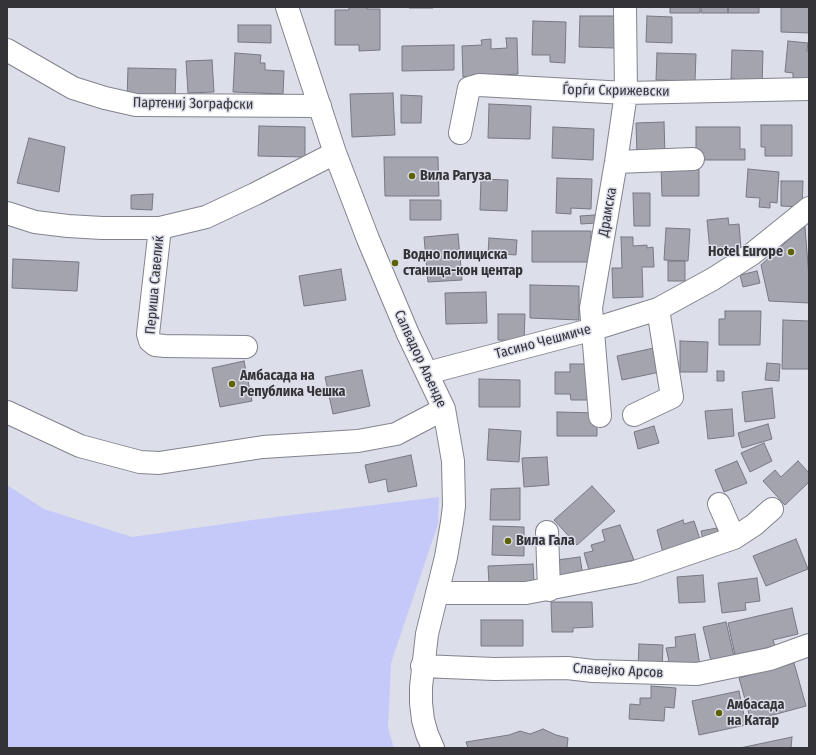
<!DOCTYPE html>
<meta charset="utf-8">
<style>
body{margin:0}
#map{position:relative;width:816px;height:755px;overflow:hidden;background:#dcdee9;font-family:"Fira Sans Condensed",sans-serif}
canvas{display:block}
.frame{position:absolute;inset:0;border:8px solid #333338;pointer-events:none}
</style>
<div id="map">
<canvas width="816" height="755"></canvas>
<div class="frame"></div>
</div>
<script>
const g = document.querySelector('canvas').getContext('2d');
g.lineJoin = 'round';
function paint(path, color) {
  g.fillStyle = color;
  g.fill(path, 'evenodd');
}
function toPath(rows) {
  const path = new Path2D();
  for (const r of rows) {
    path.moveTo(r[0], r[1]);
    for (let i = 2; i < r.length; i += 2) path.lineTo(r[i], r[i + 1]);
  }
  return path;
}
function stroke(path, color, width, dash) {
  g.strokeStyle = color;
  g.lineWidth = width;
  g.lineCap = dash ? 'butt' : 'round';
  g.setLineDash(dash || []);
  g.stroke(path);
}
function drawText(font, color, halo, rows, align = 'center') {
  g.font = font + ' "Fira Sans Condensed",sans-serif';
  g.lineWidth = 3;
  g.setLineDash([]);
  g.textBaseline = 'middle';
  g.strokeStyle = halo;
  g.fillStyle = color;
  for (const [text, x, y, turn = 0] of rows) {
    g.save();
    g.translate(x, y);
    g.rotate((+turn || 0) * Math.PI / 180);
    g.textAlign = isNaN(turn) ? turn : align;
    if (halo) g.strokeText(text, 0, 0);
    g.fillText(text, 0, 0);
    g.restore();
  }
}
paint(toPath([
 [7,485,44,509,132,537,252,520,439,497,438,524,391,663,388,728,394,748,7,748]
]), '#c5c9fa');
const building = toPath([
 [349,7,367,7,367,9,380,9,380,50,359,51,359,45,335,45,335,10,349,10,349,7],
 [409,7,433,7,433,8,409,8,409,7],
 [670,7,700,7,700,13,670,13,670,7],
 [701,7,728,7,728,13,701,13,701,7],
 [728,7,759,7,759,13,728,13,728,7],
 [781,7,809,7,809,33,781,32,781,7],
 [580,16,616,16,615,48,579,47,580,16],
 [647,16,672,17,672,43,646,42,647,16],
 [533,21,566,22,565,63,550,62,550,55,532,55,533,21],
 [238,25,271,25,271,43,238,42,238,25],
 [506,38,517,38,518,74,463,77,462,46,482,45,481,40,491,39,491,49,507,48,506,38],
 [788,41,808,43,807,51,809,51,809,83,793,82,793,73,785,72,788,41],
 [454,45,454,70,402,71,402,46,454,45],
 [732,50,763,51,762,87,734,86,735,79,731,79,732,50],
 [235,53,261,55,260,63,265,63,265,70,284,71,283,94,233,92,235,53],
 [657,53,696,54,695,81,656,80,657,53],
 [212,60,214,92,188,93,186,61,212,60],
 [128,68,176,69,175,99,127,98,128,68],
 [393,93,395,135,352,137,350,94,393,93],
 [401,95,422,96,421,123,401,123,401,95],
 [489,104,531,106,530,139,488,138,489,104],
 [664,122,665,154,637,155,636,123,664,122],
 [761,125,792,125,792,156,765,156,765,147,761,147,761,125],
 [259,126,305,127,305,157,258,156,259,126],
 [553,127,594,129,593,160,552,158,553,127],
 [696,127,740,127,740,149,745,149,745,160,696,160,696,127],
 [29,138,65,147,59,192,17,183,29,138],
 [384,157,438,157,439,196,385,196,384,157],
 [661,167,699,168,699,196,662,196,661,167],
 [748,169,779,172,777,203,770,202,770,208,759,207,760,198,746,197,748,169],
 [557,178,592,179,591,209,571,208,571,214,556,213,557,178],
 [481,179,508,180,507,211,480,210,481,179],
 [781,181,803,181,802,207,781,206,781,181],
 [633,193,650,193,650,226,634,226,633,193],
 [153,194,152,210,131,209,131,195,153,194],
 [410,200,441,200,441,220,410,220,410,200],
 [595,215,596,223,581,224,580,216,595,215],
 [728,218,729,225,739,224,741,249,710,251,707,220,728,218],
 [805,227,809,277,809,303,769,301,761,265,797,232,805,227],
 [666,228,690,229,688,261,664,260,666,228],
 [532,231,591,231,591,262,532,262,532,231],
 [458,234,462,280,428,282,424,237,458,234],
 [621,237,633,237,633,246,647,245,647,248,653,247,654,267,642,267,643,297,613,298,612,268,622,268,621,237],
 [489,238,517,240,516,255,488,253,489,238],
 [13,259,79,262,77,291,12,288,13,259],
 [668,261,685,261,685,281,668,281,668,261],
 [341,269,346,300,304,306,299,276,341,269],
 [757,271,760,283,743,287,740,275,757,271],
 [530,285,579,286,579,320,530,318,530,285],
 [486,292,487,323,446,324,445,293,486,292],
 [725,311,761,311,760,345,719,345,719,319,725,319,725,311],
 [498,314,525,314,524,341,498,340,498,314],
 [783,320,809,321,809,369,782,369,783,320],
 [680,341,708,342,707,372,680,372,680,341],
 [654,348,660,372,622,380,617,356,654,348],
 [244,361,252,401,220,407,212,368,244,361],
 [767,363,780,364,779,381,765,380,767,363],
 [570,364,596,364,596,400,571,400,570,394,555,394,555,372,570,372,570,364],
 [362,370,370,406,333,414,325,377,362,370],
 [717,371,724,371,724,381,717,381,717,371],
 [479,379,520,380,520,407,479,407,479,379],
 [772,388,775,418,745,422,742,392,772,388],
 [732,409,734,436,708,439,705,411,732,409],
 [557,412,597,413,597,436,557,436,557,412],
 [768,424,772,439,742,448,738,433,768,424],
 [654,426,659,443,638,449,634,432,654,426],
 [489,429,521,431,519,462,487,460,489,429],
 [764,443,772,461,750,472,741,453,764,443],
 [411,455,417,486,388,492,386,479,369,483,365,465,411,455],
 [547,457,549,485,524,487,522,458,547,457],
 [737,461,747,483,724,492,715,470,737,461],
 [798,461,809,473,809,482,785,505,763,481,775,470,781,477,798,461],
 [592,486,615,511,577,545,554,520,592,486],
 [520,488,520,520,490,520,491,489,520,488],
 [683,520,684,524,694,521,702,545,664,557,657,530,683,520],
 [620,525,634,560,589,570,584,553,593,551,591,545,605,541,602,530,620,525],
 [493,526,524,527,524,556,492,555,493,526],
 [717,528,720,541,704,545,701,531,717,528],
 [796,539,808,569,766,586,753,556,796,539],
 [580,557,583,576,560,580,557,560,580,557],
 [533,564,534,582,489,583,488,566,533,564],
 [703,575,705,602,679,603,677,577,703,575],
 [757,578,760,601,745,603,746,610,722,613,718,583,757,578],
 [551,602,592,602,593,627,573,628,573,632,552,632,551,602],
 [792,608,798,634,773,640,775,646,735,655,728,623,792,608],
 [481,620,523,620,523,646,481,646,481,620],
 [726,622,734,656,711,661,703,627,726,622],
 [695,634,700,666,667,671,665,662,669,661,666,648,676,647,675,637,695,634],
 [639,644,663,645,662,669,638,669,639,644],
 [794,663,806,706,751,721,739,678,794,663],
 [651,686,676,688,674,708,665,707,664,721,629,719,630,704,640,705,640,698,651,698,651,686],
 [739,691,746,725,699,735,692,701,739,691],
 [543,729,556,735,568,738,567,748,468,748,466,742,509,735,520,731,530,734,543,729],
 [792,737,791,748,740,748,792,737]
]);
paint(building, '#a3a4ae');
stroke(building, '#777882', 1);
const minor = toPath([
 [287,7,335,153,368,239,408,334,444,409,453,461,454,506,452,522,446,557,427,634,421,687,421,703,423,720,427,734,433,748],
 [7,50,73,88,105,98,136,105,320,106],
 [460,133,469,88,479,85,626,93,809,89],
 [616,162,693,159],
 [7,213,35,222,68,226,102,228,160,228,206,217,255,194,335,153],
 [160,228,148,334,150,341,155,345,165,346,246,347],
 [427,373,594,329,658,309,713,279,752,254,809,208],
 [7,412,80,446,140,462,159,463,263,447,358,441,396,434,444,409],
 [634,415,672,397,658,309],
 [600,416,591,308,616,162,626,93,625,7],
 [719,504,734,538],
 [547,532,549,590],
 [437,593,526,593,635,572,734,538,754,525,772,509],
 [422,666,494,669,567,668,593,671,697,674,770,659,809,645]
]);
stroke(minor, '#82838d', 24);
stroke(minor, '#fff', 22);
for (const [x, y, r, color] of [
 [412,176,4,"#5c6200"],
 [791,252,4,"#5c6200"],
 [395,263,4,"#5c6200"],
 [232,384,4,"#5c6200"],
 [508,541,4,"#5c6200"],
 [719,713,4,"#5c6200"]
]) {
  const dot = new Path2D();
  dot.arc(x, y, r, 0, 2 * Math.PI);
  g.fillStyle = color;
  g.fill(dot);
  stroke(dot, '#dcdee9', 1.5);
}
drawText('14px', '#333338', '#dcdee9', [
 ["Ѓорѓи Скрижевски",616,91,1],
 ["Партениј Зографски",193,104,1],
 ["Драмска",608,212,-80],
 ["Периша Савелиќ",155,285,-85],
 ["Тасино Чешмиче",543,342,-15],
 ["Салвадор Аљенде",420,359,65],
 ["Славејко Арсов",618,671,3]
]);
drawText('bold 14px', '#333338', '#dcdee9', [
 ["Вила Рагуза",420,176],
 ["Hotel Europe",783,252,"right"],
 ["Водно полициска",403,255],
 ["станица-кон центар",403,271],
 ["Амбасада на",240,376],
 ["Република Чешка",240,392],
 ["Вила Гала",516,541],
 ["Амбасада",727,705],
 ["на Катар",727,721]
], 'left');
</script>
